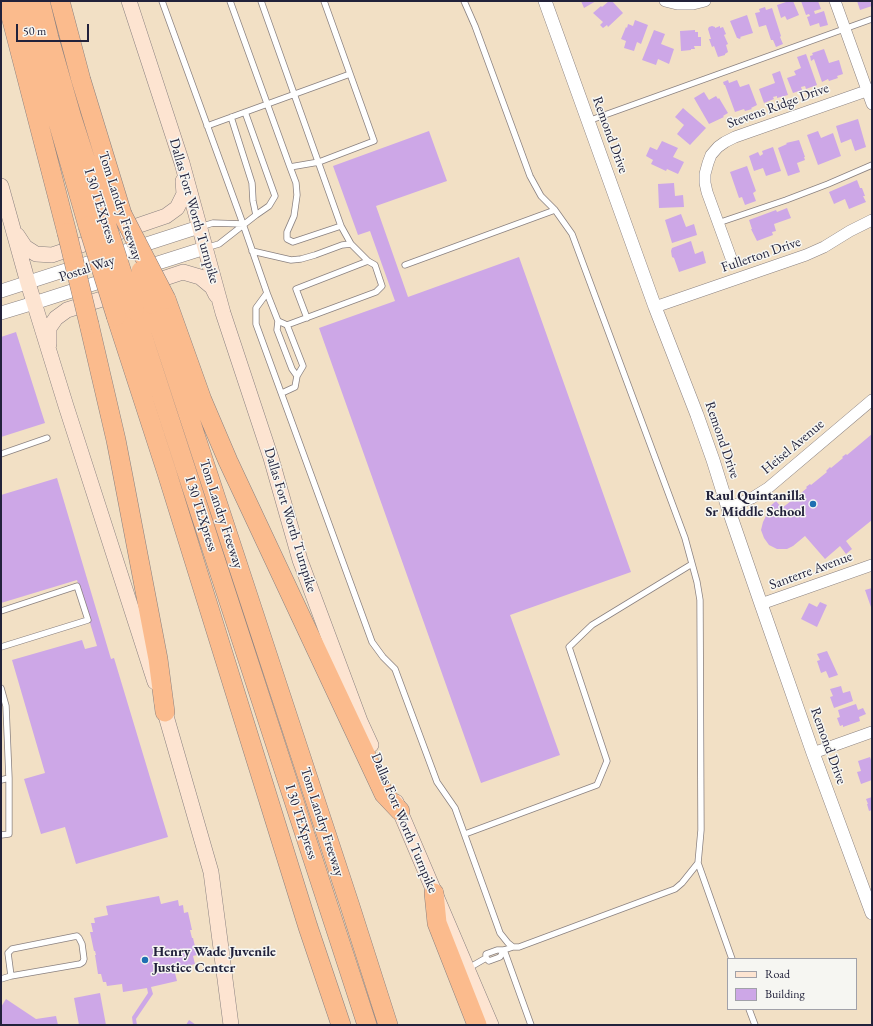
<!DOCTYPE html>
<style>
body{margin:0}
#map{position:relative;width:873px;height:1026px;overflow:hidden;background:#f2e0c5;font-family:"EB Garamond",serif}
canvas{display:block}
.frame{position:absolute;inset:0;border:2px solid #22223b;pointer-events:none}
.legend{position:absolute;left:727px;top:958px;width:130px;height:52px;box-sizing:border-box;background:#f6f6f2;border:1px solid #a1a1a9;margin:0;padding:5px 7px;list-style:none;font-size:12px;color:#22223b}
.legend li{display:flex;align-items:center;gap:8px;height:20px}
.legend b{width:20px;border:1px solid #a1a1a9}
.scale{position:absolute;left:16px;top:24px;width:73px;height:18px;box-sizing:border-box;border:2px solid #22223b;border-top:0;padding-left:5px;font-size:12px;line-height:14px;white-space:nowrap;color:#22223b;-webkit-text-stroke:3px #f6f6f2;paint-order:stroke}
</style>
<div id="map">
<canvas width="873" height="1026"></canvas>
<div class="frame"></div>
<ul class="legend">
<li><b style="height:5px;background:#fde4d1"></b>Road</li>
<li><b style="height:11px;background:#cda7e7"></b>Building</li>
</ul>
<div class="scale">50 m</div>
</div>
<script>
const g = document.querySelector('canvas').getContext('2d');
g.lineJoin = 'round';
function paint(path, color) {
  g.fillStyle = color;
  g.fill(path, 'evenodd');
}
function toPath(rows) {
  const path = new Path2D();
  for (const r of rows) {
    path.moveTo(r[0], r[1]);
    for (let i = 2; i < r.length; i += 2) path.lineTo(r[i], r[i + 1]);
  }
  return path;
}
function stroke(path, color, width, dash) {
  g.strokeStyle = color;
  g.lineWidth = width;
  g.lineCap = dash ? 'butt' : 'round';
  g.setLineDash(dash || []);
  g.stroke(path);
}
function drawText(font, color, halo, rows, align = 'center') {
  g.font = font + ' "EB Garamond",serif';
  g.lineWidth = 3;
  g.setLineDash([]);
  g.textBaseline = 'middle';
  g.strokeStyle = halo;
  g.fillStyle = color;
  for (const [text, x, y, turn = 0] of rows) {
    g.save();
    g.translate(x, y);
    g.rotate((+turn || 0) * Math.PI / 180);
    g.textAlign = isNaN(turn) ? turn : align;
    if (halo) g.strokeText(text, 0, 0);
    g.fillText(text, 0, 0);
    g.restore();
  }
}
paint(toPath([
 [581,1,596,1,584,8],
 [609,1,612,1,623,13,608,27,607,25,603,28,600,25,603,22,593,13,601,6,602,7],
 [785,1,793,1,799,15,787,20,785,16,781,18,777,5,786,2],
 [801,1,818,1,821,9,814,11,815,14,824,11,828,25,820,27,819,23,810,26,807,17,810,16,809,14,806,15],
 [857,1,870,1,872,6,860,10],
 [765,7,766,10,772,8,781,36,780,37,783,44,776,47,773,40,771,40,766,25,759,27,755,13,760,12,759,9],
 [747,15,753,33,740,37,741,38,739,39,738,38,737,38,730,21],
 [635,20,648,25,641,44,637,42,634,51,624,48,626,41,621,39,626,27,627,28,628,24,633,26],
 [712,26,715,27,715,28,720,26,720,28,723,27,726,34,724,35,728,44,726,45,728,52,725,54,725,55,718,57,714,46,712,47,709,39,711,39,708,29,709,27],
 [654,30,665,34,661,44,674,49,669,64,658,59,656,65,642,60],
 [695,30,695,32,698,32,698,37,701,37,701,46,694,46,695,49,691,49,691,50,681,51,680,31],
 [824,49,829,63,839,60,843,74,837,76,838,78,829,81,828,79,822,82,814,59,811,61,810,56,813,55,812,53],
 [806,54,817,85,806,89,805,86,801,87,802,90,793,93,787,78,796,75,794,71,801,68,797,57],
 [780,71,788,95,777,98,777,96,773,97,774,99,764,103,759,89,775,83,772,74],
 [728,80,729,83,737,80,740,87,749,84,757,105,751,108,752,109,745,111,744,109,735,112,725,85,724,85,723,82],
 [704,92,709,100,716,96,718,99,719,98,728,113,723,116,724,117,709,124,694,98],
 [683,108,706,128,690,145,677,134,684,125,675,117],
 [858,119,866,147,855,151,851,139,841,143,836,126],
 [429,131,447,181,376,206,408,297,519,257,631,572,510,615,560,755,481,783,319,328,395,301,370,231,358,235,333,166],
 [818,131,821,138,833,133,841,156,818,165,807,135],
 [799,140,805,157,804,157,805,160,797,163,800,172,788,176,778,148,787,144,786,143],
 [662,141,678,148,673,157,684,162,678,174,667,169,666,171,651,164,653,160,646,156,650,147,657,150],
 [773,147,781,171,766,176,763,168,754,171,749,156,758,152,760,156,763,154,762,151],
 [747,166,756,191,753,193,756,201,745,205,742,197,739,198,730,172],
 [857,180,860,188,862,188,865,196,863,196,866,202,849,209,845,199,834,204,829,192],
 [674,183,675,196,683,195,684,207,659,208,658,184],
 [787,208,791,218,774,224,776,231,772,232,773,235,757,241,751,229,752,229,749,220,776,210,777,212],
 [681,214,686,227,694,224,697,235,672,243,665,220],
 [691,241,695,254,703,251,706,263,679,272,674,258,672,257,671,251,672,248],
 [16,332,45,423,1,437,1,337],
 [872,434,872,520,846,541,852,549,846,554,840,546,825,559,805,536,793,546,787,549,777,549,769,545,764,538,761,530,763,522,767,514,770,512,768,508,776,501,782,508,791,501,790,500,794,497,795,498,807,488,806,487,810,484,811,485,827,472,826,471,830,467,831,468,843,458,842,457,846,454,847,455],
 [57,478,111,659,114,658,168,837,76,864,65,827,41,834,24,779,45,773,12,660,82,640,85,649,97,646,77,580,1,603,1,495],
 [872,588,872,610,865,590],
 [820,602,827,605,817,627,801,619,809,603,817,607],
 [827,651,838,675,829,678,826,671,821,673,817,661,820,660,817,654],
 [841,686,843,693,850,691,853,701,834,708,830,697,833,696,830,689],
 [856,704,858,710,863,708,866,714,859,717,860,721,843,727,843,725,840,726,837,718,840,717,838,710],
 [870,757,872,763,872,780,861,784,857,772,861,771,858,761],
 [872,797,872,810,869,811,867,804,868,804,866,799],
 [159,896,161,904,178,900,179,906,183,905,184,913,188,912,192,930,190,930,192,938,193,938,197,955,193,956,195,964,191,965,192,970,175,973,177,981,151,987,153,994,136,1019,137,1025,133,1025,132,1017,148,993,147,988,123,992,122,984,107,986,106,982,103,982,101,974,98,974,95,955,96,955,95,951,94,951,90,932,93,932,91,923,95,923,94,918,108,915,106,906],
 [100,993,106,1025,79,1025,74,998],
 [6,999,36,1019,56,1016,58,1025,1,1025,1,1007],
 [189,1020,196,1025,186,1025]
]), '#cda7e7');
const service = toPath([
 [162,1,243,224,267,293,256,308,256,324,372,642,383,657,395,669,437,782,455,808,500,933,508,943,513,947,519,947,675,889,682,883,698,863,701,830,700,600,697,582,685,538,572,234,555,210,541,196,530,176,475,26,464,1],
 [230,1,290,167,319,162,374,141,324,1],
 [261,1,341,226,293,242,287,239,287,232,294,216,297,195,296,183,290,167],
 [231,117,252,183,253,201,256,215],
 [588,121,872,19],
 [207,126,350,74],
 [718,223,786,200,828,184,872,165],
 [200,227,213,223,243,224],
 [205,248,219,244,256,215,269,206,275,196,245,112],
 [252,251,291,260,301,259,315,255,342,245,351,244],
 [405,265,555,210],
 [267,293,278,321,277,330,292,369,297,376,303,366,287,325,278,321],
 [307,318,296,289,368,261],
 [287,325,376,292,382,286,375,265,368,261,351,244,341,226],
 [282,393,295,387,297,376],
 [1,454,47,438],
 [1,611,77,586,88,620,1,647],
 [1,688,6,706,9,778,1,780],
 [465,834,597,785,607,761,569,647,592,625,692,564],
 [1,835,9,834,9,778],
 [698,863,732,959],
 [504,950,531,1025],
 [486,958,489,961,500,957,504,950],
 [467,969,486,958,486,954,497,950,504,950,513,947],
 [1,979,11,976,80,964,83,962,84,959,82,944,79,938,77,936,12,949,8,953,11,976],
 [749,1009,755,1025]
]);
const minor = toPath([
 [665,1,677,4,693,4,705,1],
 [835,1,872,104],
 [731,258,707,192,705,183,705,174,708,163,711,155,718,147,725,142,735,137,872,89],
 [655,307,806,255,824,247,850,231,872,220],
 [728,508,752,498,768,488,872,400],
 [761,604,872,565],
 [813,753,872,732]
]);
const tertiary = toPath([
 [545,1,655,307,697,415,713,460,728,508,761,604,813,753,872,913],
 [142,268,205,248],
 [1,291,199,227],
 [1,313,34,303,112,278]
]);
const secondary = toPath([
 [129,1,182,163,223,313,271,458,300,560,360,721,371,745],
 [1,186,28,283,66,406,155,682],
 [17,235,25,247,36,254,52,255,166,216,177,208,184,194,183,181],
 [147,284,183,272,200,277,212,287,216,295],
 [49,344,49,328,56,318,67,310,121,293],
 [162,702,211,872,231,1025],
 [396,802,491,1025]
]);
const motorway = toPath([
 [7,1,67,233],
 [23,1,88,226],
 [40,1,49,38,72,118,105,220],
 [60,1,81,80,122,214],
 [166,299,202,400,228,461,384,794,400,811],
 [152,304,350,906,388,1025],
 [134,310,367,1025],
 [116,316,167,473,308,927,341,1025],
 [89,324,116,440,123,476,158,659,165,712],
 [434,893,437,923,477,1025]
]);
stroke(service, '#8a8180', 7);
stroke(minor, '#8a8180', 12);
stroke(tertiary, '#8a8180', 14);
stroke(secondary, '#8a8180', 16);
stroke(motorway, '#8a8180', 20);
stroke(service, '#fff', 5.5);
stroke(minor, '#fff', 11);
stroke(tertiary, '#fff', 13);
stroke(secondary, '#fde4d1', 15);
stroke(motorway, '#fbbb8d', 19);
const motorwayBridge = toPath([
 [122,214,166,299],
 [105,220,134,310],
 [88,226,116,316],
 [67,233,89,324],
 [141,271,152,304]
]);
stroke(motorwayBridge, '#8a8180', 20, []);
stroke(motorwayBridge, '#fbbb8d', 19);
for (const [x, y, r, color] of [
 [813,504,4,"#1f6fb2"],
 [145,960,4,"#1f6fb2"]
]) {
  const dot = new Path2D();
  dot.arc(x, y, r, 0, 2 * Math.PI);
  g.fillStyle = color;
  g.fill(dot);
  stroke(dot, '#f6f6f2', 1.5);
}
drawText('14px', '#22223b', '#f6f6f2', [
 ["Stevens Ridge Drive",778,106,-20],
 ["Remond Drive",610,135,70],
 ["I 30 TEXpress",100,206,72],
 ["Tom Landry Freeway",120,206,72],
 ["Dallas Fort Worth Turnpike",194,211,74],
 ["Fullerton Drive",761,255,-19],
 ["Postal Way",87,269,-18],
 ["Remond Drive",722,440,71],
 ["Heisel Avenue",793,447,-40],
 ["I 30 TEXpress",201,514,72],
 ["Tom Landry Freeway",221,514,72],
 ["Dallas Fort Worth Turnpike",290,520,73],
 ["Santerre Avenue",811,571,-20],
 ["Remond Drive",828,746,70],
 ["I 30 TEXpress",301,822,72],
 ["Tom Landry Freeway",322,822,72],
 ["Dallas Fort Worth Turnpike",404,823,67]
]);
drawText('bold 14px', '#22223b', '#f6f6f2', [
 ["Raul Quintanilla",805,496],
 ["Sr Middle School",805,512],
 ["Henry Wade Juvenile",153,952,"left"],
 ["Justice Center",153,968,"left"]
], 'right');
</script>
